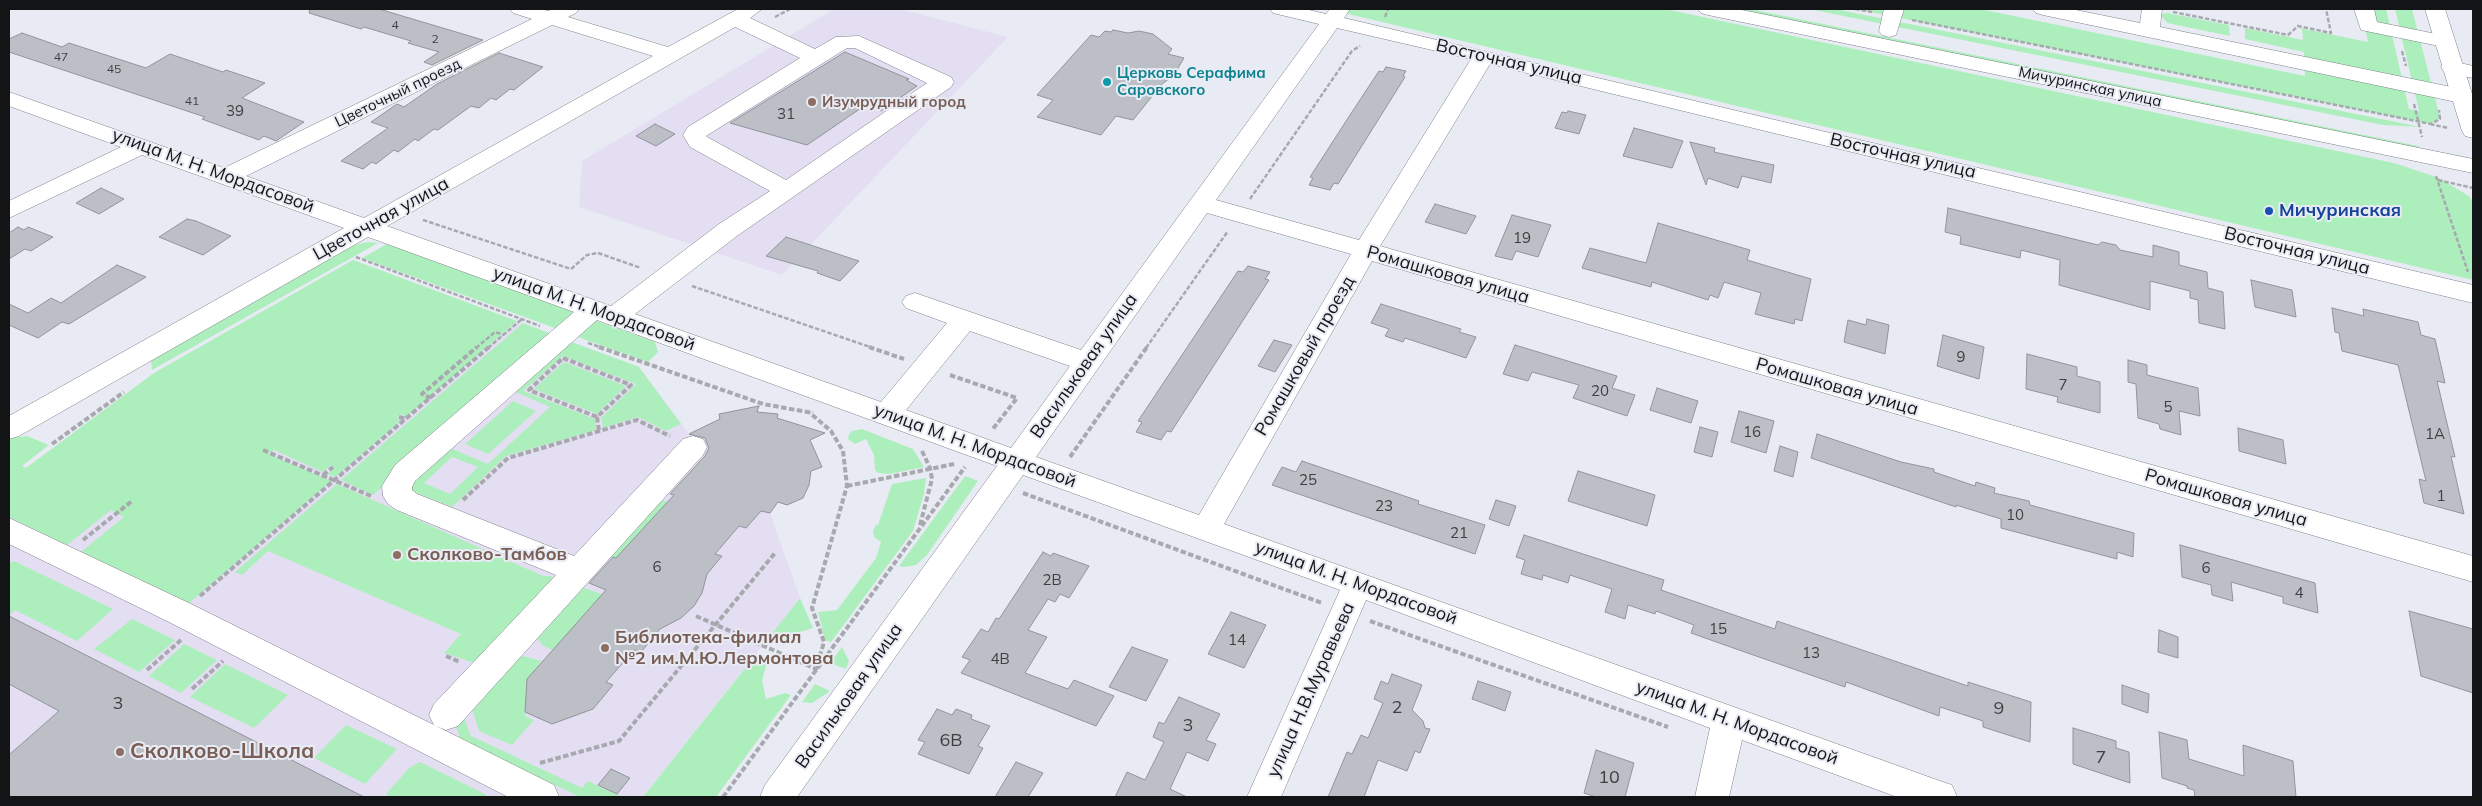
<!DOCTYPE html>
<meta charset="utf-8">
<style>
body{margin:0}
#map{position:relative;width:2482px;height:806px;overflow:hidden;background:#e9ebf4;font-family:Mulish,sans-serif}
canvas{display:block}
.frame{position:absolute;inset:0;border:10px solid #131416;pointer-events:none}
</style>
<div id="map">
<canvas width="2482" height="806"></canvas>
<div class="frame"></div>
</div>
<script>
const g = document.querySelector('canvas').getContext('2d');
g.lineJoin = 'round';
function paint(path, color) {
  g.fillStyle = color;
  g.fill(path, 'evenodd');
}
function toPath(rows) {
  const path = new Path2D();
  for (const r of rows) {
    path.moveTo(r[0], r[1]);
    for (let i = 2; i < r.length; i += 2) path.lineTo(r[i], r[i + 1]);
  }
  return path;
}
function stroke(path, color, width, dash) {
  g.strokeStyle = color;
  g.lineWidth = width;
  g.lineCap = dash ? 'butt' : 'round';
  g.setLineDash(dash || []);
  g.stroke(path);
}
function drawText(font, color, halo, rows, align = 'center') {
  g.font = font + ' Mulish,sans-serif';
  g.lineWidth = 4;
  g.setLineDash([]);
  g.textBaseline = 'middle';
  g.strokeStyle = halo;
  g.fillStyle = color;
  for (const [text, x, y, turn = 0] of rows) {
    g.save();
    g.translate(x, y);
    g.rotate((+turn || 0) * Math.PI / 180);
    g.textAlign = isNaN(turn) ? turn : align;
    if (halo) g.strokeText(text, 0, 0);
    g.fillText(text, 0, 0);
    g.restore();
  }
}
paint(toPath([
 [834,9,900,9,1008,37,782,275,579,207,582,161],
 [353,260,639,367,689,434,720,420,719,414,758,407,757,413,778,414,776,419,805,427,812,431,817,437,808,441,822,467,810,471,809,485,803,498,787,505,778,502,770,513,800,598,643,797,9,797,9,460,26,468,154,373]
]), '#e4def3');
paint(toPath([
 [1327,9,1665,9,2394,163,2439,178,2469,196,2473,202,2473,280],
 [1730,9,1750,9,2418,146,2423,150,2419,151],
 [1809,9,1835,9,2421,127,2383,125],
 [1855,9,1980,9,2305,76,2304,52,2245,39,2245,28,2303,40,2302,29,2295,27,2368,42,2361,9,2386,9,2409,109,2419,111,2395,9,2412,9,2440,117,2431,124],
 [2167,13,2229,25,2230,36,2167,23,2160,14],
 [369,242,378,243,152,370,151,359,349,246],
 [387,244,571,311,573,313,563,331,362,258],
 [353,260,517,321,406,417,401,414,397,418,401,421,335,477,327,474,335,468,331,465,323,472,274,450,268,454,331,481,189,603,81,552,124,517,111,510,67,545,9,517,9,438,27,436,49,445,22,466,26,468,154,373],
 [597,321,655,342,658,352,648,362,572,335,590,322],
 [523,323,557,336,373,495,341,480],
 [566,340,639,367,681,424,666,431,638,417,603,428,601,418,636,384,563,356,523,391,595,419,596,430,506,456,452,507,404,488],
 [513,391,550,407,488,464,450,448],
 [452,457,478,467,450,494,424,483],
 [564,362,626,386,597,414,534,389],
 [513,401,536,411,488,454,465,444],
 [862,429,913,449,924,467,890,474,878,473,875,470,874,455,866,439,855,444,848,439,849,434,852,431],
 [965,476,978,481,927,555,916,565,904,567,899,566],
 [926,478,924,494,913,531,831,642,825,640,818,612,837,610,876,558,881,542,874,537,873,531,876,525,878,525,892,484],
 [337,484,543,576,551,576,554,580,475,663,444,653,461,634,268,551,242,575,235,572],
 [662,500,690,511,630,564,610,556],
 [14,561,113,609,77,641,15,610,9,615,9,564],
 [582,587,604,595,559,646,556,645,552,650,542,645,537,637],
 [800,598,813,628,800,632,784,642,770,636],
 [132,619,175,640,139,672,94,649],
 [184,644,217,660,181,693,149,676],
 [842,647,849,661,846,669,830,663],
 [523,656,542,661,538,665,541,667,525,685,529,687,525,716,534,720,512,745,479,731,472,709,518,658],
 [754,657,767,662,762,681,766,699,785,693,791,695,716,797,643,797],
 [225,664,288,695,254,728,190,697],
 [815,684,830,691,812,703,802,702],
 [462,713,471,736,582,788,588,781,622,797,580,797,461,740,454,722],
 [346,725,397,749,365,784,314,758],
 [420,762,485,794,487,797,392,797,386,794,409,768]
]), '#adefbc');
const building = toPath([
 [310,9,379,9,483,40,432,65,424,62,439,52,408,43,411,41,364,27,361,29,309,13,310,9],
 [1113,30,1128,33,1139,31,1153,34,1172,49,1168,54,1184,58,1174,75,1162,84,1133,120,1116,116,1101,135,1037,117,1053,100,1037,95,1091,35,1099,37,1105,31,1111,32,1113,30],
 [22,33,62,47,69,43,146,68,170,54,223,72,226,70,265,83,242,98,304,122,276,141,264,136,259,140,202,119,205,117,9,52,9,39,22,33],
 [845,52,909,79,906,80,917,86,881,111,867,104,807,145,730,123,845,52],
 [499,53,543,67,514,90,510,89,496,100,491,98,479,108,471,106,438,130,434,129,418,141,415,139,398,152,394,150,376,164,372,162,363,169,341,161,388,128,371,122,397,104,404,107,437,84,499,53],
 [1386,67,1406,71,1403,76,1405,77,1338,184,1334,183,1330,190,1309,185,1313,178,1310,177,1350,115,1379,71,1383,72,1386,67],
 [1568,111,1586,115,1579,134,1555,128,1562,112,1567,113,1568,111],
 [655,124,675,134,656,146,636,136,655,124],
 [1634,128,1683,141,1672,168,1623,156,1634,128],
 [1690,142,1715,148,1714,152,1774,165,1771,183,1742,176,1738,188,1708,178,1706,185,1690,142],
 [101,188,124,199,99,214,76,203,101,188],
 [1435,204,1476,216,1466,234,1425,222,1435,204],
 [1948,208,2098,245,2102,242,2116,245,2120,250,2153,257,2153,245,2179,252,2179,265,2207,272,2208,288,2223,292,2225,329,2199,323,2198,300,2190,298,2190,291,2150,281,2150,310,2059,285,2060,260,2021,250,2020,258,1960,244,1961,236,1945,232,1948,208],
 [1512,215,1551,225,1538,257,1516,251,1512,260,1495,256,1512,215],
 [187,219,196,221,231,236,203,255,159,237,187,219],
 [1658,223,1750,250,1747,260,1811,279,1802,321,1795,319,1794,324,1755,314,1761,293,1724,282,1718,298,1710,295,1708,300,1652,282,1651,287,1582,268,1590,248,1646,263,1658,223],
 [18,227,24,230,28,227,53,237,31,251,25,249,9,259,9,233,18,227],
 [786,237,859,261,840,281,817,273,818,271,766,256,786,237],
 [117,265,146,277,69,324,62,322,38,338,9,325,9,304,28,313,51,298,61,303,117,265],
 [1248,266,1270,272,1265,279,1269,280,1171,432,1167,431,1161,440,1136,432,1142,422,1138,421,1238,271,1243,272,1248,266],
 [2251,280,2292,290,2296,317,2255,307,2251,280],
 [1381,304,1461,329,1459,332,1476,337,1466,358,1405,338,1403,342,1385,336,1389,329,1371,323,1381,304],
 [2332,308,2364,316,2363,309,2418,322,2421,335,2435,339,2445,383,2437,381,2455,457,2451,456,2464,514,2424,503,2419,479,2426,481,2398,365,2342,351,2339,333,2335,332,2332,308],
 [1867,319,1889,325,1885,354,1844,342,1848,320,1866,325,1867,319],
 [1943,335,1984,347,1979,379,1937,366,1943,335],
 [1274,340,1292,345,1275,372,1258,366,1274,340],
 [1515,345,1617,376,1612,388,1635,395,1627,416,1573,398,1579,385,1532,372,1528,381,1503,374,1515,345],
 [2027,354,2077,367,2077,376,2100,382,2100,413,2057,402,2058,397,2026,389,2027,354],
 [2128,360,2147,365,2147,375,2198,388,2200,416,2179,411,2181,435,2160,429,2159,424,2138,418,2136,384,2128,382,2128,360],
 [1657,388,1698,401,1691,423,1650,410,1657,388],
 [759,406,757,412,778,414,777,418,825,433,810,440,822,467,811,471,809,485,803,498,787,505,778,502,770,513,761,511,746,528,739,526,715,554,722,556,707,574,702,593,694,606,681,618,660,629,641,652,634,650,606,682,613,685,593,709,552,724,525,712,527,679,606,590,589,583,613,557,616,558,674,495,670,494,705,456,709,448,705,438,689,434,720,419,719,414,759,406],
 [1739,411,1774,421,1766,453,1731,442,1739,411],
 [1700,427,1718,432,1712,457,1694,452,1700,427],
 [2238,428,2283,440,2286,464,2239,451,2238,428],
 [1817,434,1901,462,1934,469,1934,472,1975,486,1976,482,1995,488,1994,493,2029,501,2030,505,2134,533,2133,557,2117,552,2117,559,2001,528,2001,519,1956,505,1956,507,1811,458,1817,434],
 [1780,446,1798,452,1793,477,1774,471,1780,446],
 [1302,461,1419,501,1418,504,1485,525,1475,554,1272,485,1282,467,1296,472,1302,461],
 [1578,471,1655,495,1647,526,1568,501,1578,471],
 [1496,500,1516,506,1509,526,1489,519,1496,500],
 [1524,535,1664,580,1661,590,1775,629,1777,621,1968,686,1968,682,2031,702,2030,742,1983,727,1983,721,1940,707,1939,716,1846,682,1845,687,1739,650,1691,633,1694,625,1656,611,1655,614,1628,605,1625,619,1605,612,1612,589,1570,575,1568,583,1543,575,1542,580,1521,574,1525,560,1516,557,1524,535],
 [2180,545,2315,583,2318,613,2283,603,2283,597,2231,582,2233,601,2212,595,2211,585,2182,577,2180,545],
 [1043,552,1051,556,1053,553,1089,566,1069,598,1060,594,1055,602,1048,599,1028,630,1047,637,1025,673,1068,689,1074,680,1114,696,1096,726,961,673,970,660,962,657,981,629,988,632,996,618,999,619,1043,552],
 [2409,611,2473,629,2473,693,2421,676,2409,611],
 [1231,612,1266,625,1244,668,1208,654,1231,612],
 [9,616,70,647,364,797,9,797,9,755,59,711,9,684,9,616],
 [2159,630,2178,637,2178,658,2158,652,2159,630],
 [1132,647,1168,660,1146,701,1109,687,1132,647],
 [1392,674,1422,685,1412,710,1423,721,1425,728,1430,729,1420,753,1415,751,1407,771,1378,760,1364,797,1328,797,1347,752,1352,754,1361,735,1368,738,1383,703,1374,699,1381,681,1388,684,1392,674],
 [1478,681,1511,692,1505,711,1472,699,1478,681],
 [2122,685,2149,694,2148,713,2122,704,2122,685],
 [1179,697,1220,714,1206,740,1216,744,1208,761,1187,752,1170,789,1187,797,1115,797,1127,772,1145,780,1164,742,1153,737,1159,722,1164,724,1179,697],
 [937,709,952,715,956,709,972,715,971,719,990,726,978,746,983,748,969,774,918,754,925,742,918,740,937,709],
 [2073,728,2116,741,2116,748,2129,752,2130,783,2073,764,2073,728],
 [2159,732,2187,740,2189,759,2244,776,2243,745,2293,761,2296,797,2195,797,2194,790,2187,788,2187,786,2162,778,2159,732],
 [1596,750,1634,763,1625,797,1596,797,1584,793,1596,750],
 [1016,762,1043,773,1028,797,995,797,1016,762],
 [611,769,630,778,617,794,598,785,611,769]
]);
paint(building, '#bdbfc7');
stroke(building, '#92949c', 1);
const minor = toPath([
 [510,9,541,9,548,11,553,9,579,9,576,13,568,17,668,47,738,9,762,9,750,18,815,49,836,37,859,36,951,77,954,82,951,87,737,236,635,314,881,402,947,323,906,308,902,302,906,296,915,293,1081,350,1319,24,1273,13,1270,9,1305,9,1326,14,1330,9,1350,9,1344,18,2473,285,2473,303,1490,64,1380,246,2473,556,2473,582,1372,261,1224,524,1940,781,1952,785,1957,797,1897,797,1742,740,1729,797,1695,797,1710,728,1366,600,1281,797,1247,797,1340,590,1023,475,797,797,760,797,765,785,997,466,597,320,415,481,412,487,412,490,417,494,574,556,683,439,693,436,703,439,707,447,703,455,458,726,446,730,436,726,554,785,559,797,508,797,169,622,9,544,9,518,191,604,434,725,429,715,434,704,556,575,397,510,388,504,383,496,382,486,395,465,574,312,368,237,19,436,9,439,9,416,344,228,142,155,9,218,9,201,121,147,9,106,9,92,224,168,532,19,513,13,510,9],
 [552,25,653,56,364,218,246,176,552,25],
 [735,27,800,58,688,127,683,135,690,147,770,191,719,224,611,306,387,226,735,27],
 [1337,28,1471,59,1359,240,1216,200,1337,28],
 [847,48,855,48,927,83,786,180,707,137,706,136,847,48],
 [1207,213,1351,254,1199,515,1036,457,1207,213],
 [970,331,1070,366,1011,448,906,410,970,331],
 [1884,9,1904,9,1896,35,1889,37,1882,35,1879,31,1884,9],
 [2033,9,2071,9,2140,23,2142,9,2162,9,2160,27,2461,89,2469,91,2472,96,2469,101,2461,103,2043,15,2036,13,2033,9],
 [2354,9,2374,9,2377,22,2451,37,2454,41,2451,45,2444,47,2361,30,2354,9],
 [2452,61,2473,66,2473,78,2444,72,2441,67,2444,62,2452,61]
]);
const major = toPath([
 [1698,9,1737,9,2473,159,2473,173,1708,15,1701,13,1698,9],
 [2425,9,2445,9,2473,97,2473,138,2465,136,2462,131,2425,9]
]);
stroke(minor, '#7f8189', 1);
stroke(major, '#7f8189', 1);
stroke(toPath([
 [1855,9,1872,12],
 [2173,12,2288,35,2298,26,2331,33,2326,9],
 [775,17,790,9],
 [1385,17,1388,9],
 [1912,20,2431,124,2440,119,2439,110],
 [2402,51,2406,66],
 [2414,104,2422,137],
 [2430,124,2448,128],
 [2436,176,2468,272],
 [2438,180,2473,188],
 [1250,199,1352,51,1360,46],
 [423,220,571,269,587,255,598,253,641,268],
 [356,257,540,326],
 [692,286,873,348],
 [588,343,603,348],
 [476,348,495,332,504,335],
 [488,348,522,319],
 [1146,348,1228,231]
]), '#a7a9af', 2.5, [4.5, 2]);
stroke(toPath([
 [599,347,763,404,813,413],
 [869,347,904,359],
 [563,358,631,385,597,417,529,390,563,358],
 [950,375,1017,398,992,430],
 [431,398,422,394,477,347],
 [399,417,406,419],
 [597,417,599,431],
 [52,444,124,392],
 [263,450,371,496],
 [1070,457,1147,347],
 [323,475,333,467],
 [847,486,954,464],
 [1023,493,1322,603],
 [463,500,508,458,637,420,670,436],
 [920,525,932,479,930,468,922,451],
 [83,540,132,501],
 [200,596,489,347],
 [696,616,816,669,824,642,812,608,847,486,843,451,831,431,810,413],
 [1370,621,1668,727],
 [446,656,460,662],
 [147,670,181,640],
 [192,689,223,661],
 [540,763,619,741,775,553],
 [723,797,965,467]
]), '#a7a9af', 4, [5.5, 2.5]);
paint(minor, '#fff');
paint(major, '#fff');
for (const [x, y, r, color] of [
 [1107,82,5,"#0f9aa8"],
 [812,102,5,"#8d6e63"],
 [2269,211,5,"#1a4fb4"],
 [397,555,5,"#8d6e63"],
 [605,648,5,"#8d6e63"],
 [120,752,5,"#8d6e63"]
]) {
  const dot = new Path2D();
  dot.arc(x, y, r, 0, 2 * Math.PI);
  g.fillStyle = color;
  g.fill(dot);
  stroke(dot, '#e9ebf4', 2);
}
drawText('12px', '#3e3f42', null, [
 ["4",395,25],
 ["2",435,39],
 ["47",61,57],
 ["45",114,69],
 ["41",192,101]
]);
drawText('bold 15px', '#0d838f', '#e9ebf4', [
 ["Церковь Серафима",1117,73],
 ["Саровского",1117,90]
], 'left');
drawText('15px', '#131416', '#e9ebf4', [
 ["Мичуринская улица",2090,87,12],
 ["Цветочный проезд",398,93,-26]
]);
drawText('bold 15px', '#785e54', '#e9ebf4', [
 ["Изумрудный город",822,102]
], 'left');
drawText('15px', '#3e3f42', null, [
 ["39",235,111],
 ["31",786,114],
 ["19",1522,238],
 ["9",1961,357],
 ["7",2063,385],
 ["20",1600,391],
 ["5",2168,407],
 ["16",1752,432],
 ["1А",2435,434],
 ["25",1308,480],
 ["1",2441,496],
 ["23",1384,506],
 ["10",2015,515],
 ["21",1459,533],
 ["6",657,567],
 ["6",2206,568],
 ["2В",1052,580],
 ["4",2299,593],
 ["15",1718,629],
 ["14",1237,640],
 ["13",1811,653],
 ["4В",1000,659]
]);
drawText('18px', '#131416', '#e9ebf4', [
 ["Восточная улица",1509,62,13],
 ["Восточная улица",1903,156,13],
 ["улица М. Н. Мордасовой",213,171,20],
 ["Цветочная улица",381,219,-29],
 ["Восточная улица",2297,251,14],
 ["Ромашковая улица",1448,275,16],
 ["улица М. Н. Мордасовой",594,309,20],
 ["Ромашковый проезд",1305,356,-60],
 ["Васильковая улица",1084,366,-55],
 ["Ромашковая улица",1837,387,16],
 ["улица М. Н. Мордасовой",975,446,20],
 ["Ромашковая улица",2226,498,16],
 ["улица М. Н. Мордасовой",1356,583,20],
 ["улица Н.В.Муравьева",1311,690,-66],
 ["Васильковая улица",849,696,-55],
 ["улица М. Н. Мордасовой",1737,723,20]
]);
drawText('bold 18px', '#164399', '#e9ebf4', [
 ["Мичуринская",2279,211]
], 'left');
drawText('bold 18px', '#785e54', '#e9ebf4', [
 ["Сколково-Тамбов",407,555],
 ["Библиотека-филиал",615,638],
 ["№2 им.М.Ю.Лермонтова",615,659]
], 'left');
drawText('18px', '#3e3f42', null, [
 ["3",118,704],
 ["2",1397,708],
 ["9",1999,709],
 ["3",1188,726],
 ["6В",951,741],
 ["7",2101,758],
 ["10",1609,778]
]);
drawText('bold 21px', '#785e54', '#e9ebf4', [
 ["Сколково-Школа",130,752]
], 'left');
</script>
